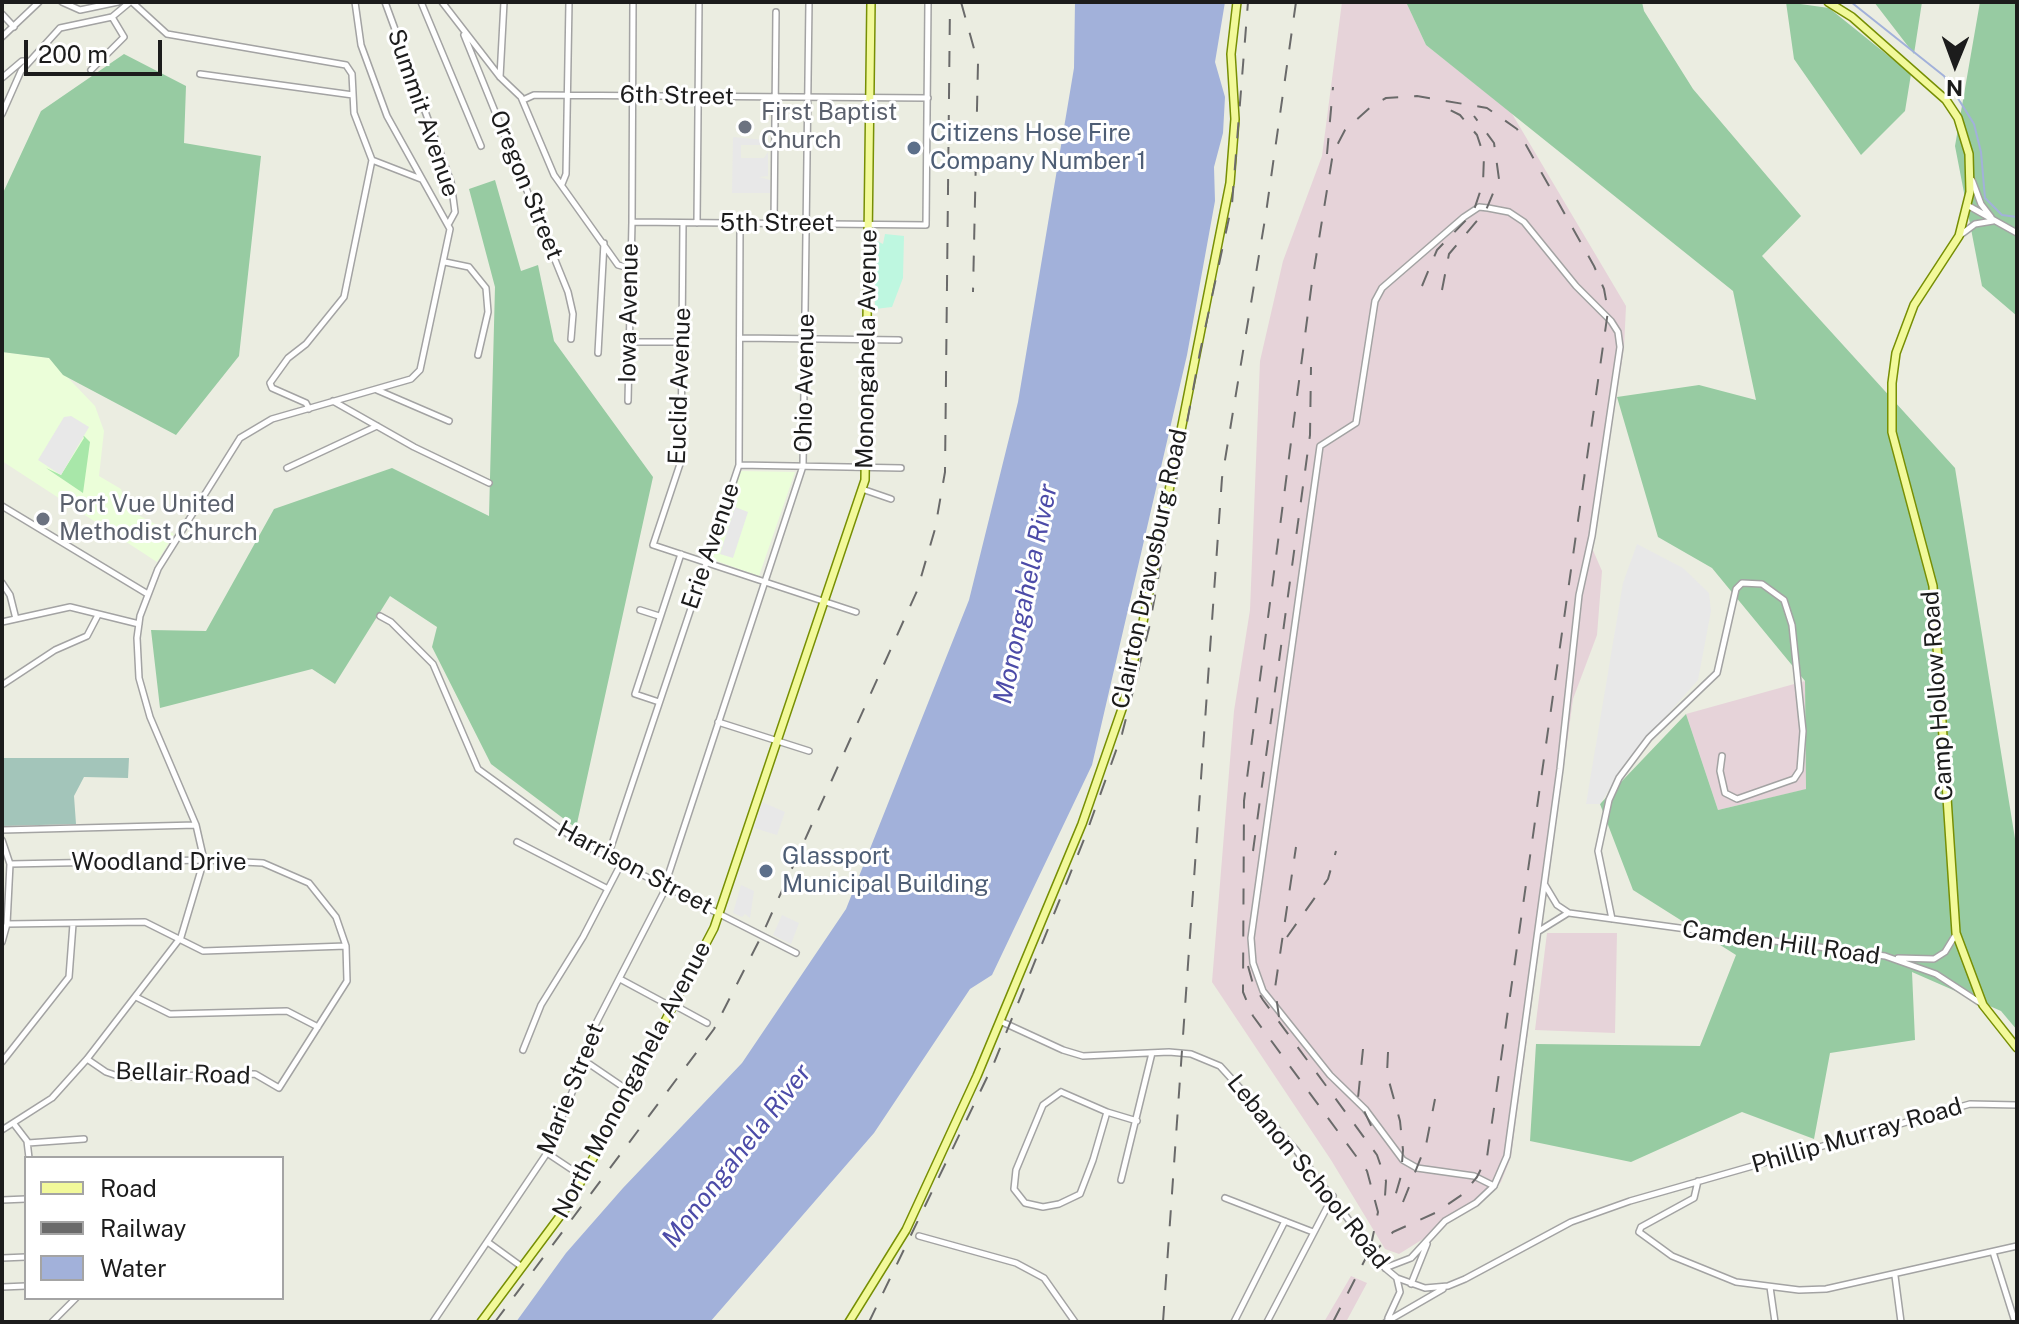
<!DOCTYPE html>
<style>
body{margin:0}
#map{position:relative;width:2019px;height:1324px;overflow:hidden;background:#ebede1;font-family:"Public Sans",sans-serif}
canvas{display:block}
.frame{position:absolute;inset:0;border:4px solid #1c1c1c;pointer-events:none}
.legend{position:absolute;left:24px;top:1156px;width:260px;height:144px;box-sizing:border-box;background:#fff;border:2px solid #a4a4a4;margin:0;padding:10px 14px;list-style:none;font-size:24px;color:#1c1c1c}
.legend li{display:flex;align-items:center;gap:16px;height:40px}
.legend b{width:40px;border:2px solid #a4a4a4}
.north{position:absolute;left:1915px;top:24px;width:80px;height:80px;-webkit-text-stroke:6px #fff;paint-order:stroke;rotate:181deg;font-size:22px;font-weight:700;line-height:32px;text-align:center;color:#1c1c1c}
.north::after{content:'';display:block;margin:auto;width:28px;height:36px;background:#1c1c1c;clip-path:polygon(50% 0,100% 100%,50% 72%,0 100%)}
.scale{position:absolute;left:24px;top:40px;width:138px;height:36px;box-sizing:border-box;border:4px solid #1c1c1c;border-top:0;padding-left:10px;font-size:24px;line-height:28px;white-space:nowrap;color:#1c1c1c;-webkit-text-stroke:6px #fff;paint-order:stroke}
</style>
<div id="map">
<canvas width="2019" height="1324"></canvas>
<div class="frame"></div>
<ul class="legend">
<li><b style="height:10px;background:#f2f99a"></b>Road</li>
<li><b style="height:10px;background:#6a6a6a"></b>Railway</li>
<li><b style="height:22px;background:#a2b1da"></b>Water</li>
</ul>
<div class="north">N</div>
<div class="scale">200 m</div>
</div>
<script>
const g = document.querySelector('canvas').getContext('2d');
g.lineJoin = 'round';
function paint(path, color) {
  g.fillStyle = color;
  g.fill(path, 'evenodd');
}
function toPath(rows) {
  const path = new Path2D();
  for (const r of rows) {
    path.moveTo(r[0], r[1]);
    for (let i = 2; i < r.length; i += 2) path.lineTo(r[i], r[i + 1]);
  }
  return path;
}
function stroke(path, color, width, dash) {
  g.strokeStyle = color;
  g.lineWidth = width;
  g.lineCap = dash ? 'butt' : 'round';
  g.setLineDash(dash || []);
  g.stroke(path);
}
function drawText(font, color, halo, rows, align = 'center') {
  g.font = font + ' "Public Sans",sans-serif';
  g.lineWidth = 6;
  g.setLineDash([]);
  g.textBaseline = 'middle';
  g.strokeStyle = halo;
  g.fillStyle = color;
  for (const [text, x, y, turn = 0] of rows) {
    g.save();
    g.translate(x, y);
    g.rotate((+turn || 0) * Math.PI / 180);
    g.textAlign = isNaN(turn) ? turn : align;
    if (halo) g.strokeText(text, 0, 0);
    g.fillText(text, 0, 0);
    g.restore();
  }
}
paint(toPath([
 [1342,2,1406,2,1426,45,1511,112,1626,306,1624,348,1592,548,1602,571,1597,635,1573,699,1511,1157,1501,1182,1481,1203,1399,1254,1385,1249,1331,1160,1212,982,1234,711,1250,610,1260,361,1283,261,1322,156],
 [1805,681,1807,789,1718,810,1686,714],
 [1547,933,1617,933,1615,1033,1535,1030],
 [1351,1276,1367,1283,1346,1322,1324,1322]
]), '#e6d3d9');
paint(toPath([
 [2,352,49,358,95,406,104,431,99,476,121,489,127,509,174,534,157,562,2,461],
 [739,471,795,472,759,576,711,559]
]), '#ebfed9');
paint(toPath([
 [82,434,90,442,83,493,46,468,61,475,84,438]
]), '#a8e7a9');
paint(toPath([
 [1406,2,1642,2,1644,11,1693,89,1801,216,1762,256,1955,468,2017,851,2017,1030,2001,1011,1912,972,1915,1040,1830,1053,1814,1139,1742,1112,1631,1162,1530,1141,1536,1044,1700,1046,1736,955,1633,890,1600,804,1686,714,1718,810,1806,789,1805,681,1712,568,1658,537,1617,397,1699,385,1756,400,1733,291,1426,45],
 [1786,2,1829,8,1911,74,1905,111,1861,155,1794,59],
 [1874,2,1922,2,1914,54],
 [1980,2,2017,2,2017,316,1982,286,1955,146],
 [124,54,186,86,184,143,261,156,239,356,176,435,63,375,49,358,2,352,2,195,41,111],
 [495,180,521,271,538,265,554,341,653,477,576,828,491,764,432,647,437,627,390,596,335,684,312,669,160,708,151,630,206,631,274,509,392,468,489,516,495,287,469,189]
]), '#97cba2');
paint(toPath([
 [2,758,129,758,128,778,84,777,74,796,76,824,2,826]
]), '#a3c5ba');
paint(toPath([
 [885,234,904,236,903,278,892,307,875,309,875,240,883,244]
]), '#bef7e0');
paint(toPath([
 [733,137,765,140,765,145,741,145,741,158,764,158,768,152,768,176,759,177,770,180,770,193,732,193],
 [71,416,89,427,61,475,38,460,64,417],
 [735,507,748,512,733,558,720,554],
 [1637,544,1683,568,1709,593,1711,611,1698,680,1628,759,1600,804,1586,804,1623,583],
 [762,802,785,812,777,835,754,828],
 [741,885,754,891,750,918,745,914,742,917,733,913],
 [782,915,799,923,791,944,773,935]
]), '#e8e8e8');
paint(toPath([
 [1075,2,1225,2,1215,62,1225,97,1223,133,1214,167,1215,201,1187,355,1092,765,992,975,970,989,874,1133,710,1322,516,1322,566,1253,623,1188,742,1063,846,909,969,600,1018,402,1074,68]
]), '#a2b1da');
stroke(toPath([
 [1851,2,1944,76,1974,124,1981,152,1985,198,2002,215,2017,217]
]), '#a2b1da', 2);
const minor = toPath([
 [62,2,80,10,118,2],
 [132,2,167,34,346,65,352,74,354,113,372,160,421,179],
 [385,2,451,182,455,212,449,223],
 [421,2,481,146],
 [442,2,500,77,521,97,554,175,618,265,629,268],
 [2,14,14,27],
 [464,35,568,292,573,314,571,339],
 [2,37,39,2],
 [91,70,124,37,112,17],
 [200,74,353,95],
 [500,77,504,2],
 [2,78,22,61,27,61],
 [523,100,534,95,928,98],
 [2,114,21,71,60,28,112,17,130,2],
 [1972,180,1981,204,1991,217],
 [562,184,566,174,569,2],
 [1967,205,2017,233],
 [1488,208,1509,212,1524,222,1576,286,1611,321,1618,332,1620,347,1592,536,1579,595,1560,769,1507,1156,1494,1186,1474,1176,1417,1168,1403,1160,1365,1109,1330,1075,1263,991,1253,963,1251,938,1320,446,1356,423,1375,301,1382,288,1464,217,1479,207,1488,208],
 [632,222,633,2],
 [683,223,681,461,653,545,856,612],
 [697,223,699,2],
 [774,224,776,12],
 [1959,236,1975,224,1993,221],
 [445,262,469,267,486,288,488,312,478,355],
 [742,338,899,340],
 [628,342,682,342],
 [598,353,604,243],
 [377,390,449,421],
 [333,401,414,447,489,483],
 [628,401,632,222,926,225,928,2],
 [309,409,306,403,272,388,270,383,288,358,306,344,344,297,372,160],
 [739,465,901,468],
 [287,468,377,426],
 [862,489,891,499],
 [2,506,146,593],
 [2,583,10,595,16,619],
 [640,610,659,616],
 [380,616,391,622,433,664,478,769,580,843,796,953],
 [2,622,70,607,139,624],
 [2,685,55,650,87,636,98,615],
 [659,702,635,694,681,554],
 [718,722,809,751],
 [2,830,196,825],
 [2,840,10,864,7,924,2,942],
 [517,842,608,889],
 [608,856,739,465,740,224],
 [10,864,204,860,263,863,309,883,336,917,346,946,347,981,279,1088,255,1074,121,1077,106,1072,87,1059],
 [665,885,803,466,809,2],
 [1545,885,1557,905,1569,913,1885,956,1936,974,1982,1004],
 [1612,919,1598,851,1609,800,1619,778,1649,738,1717,673,1736,589,1742,583,1762,584,1784,600,1792,625,1803,731,1800,770,1794,779,1737,799,1725,793,1720,771,1722,756],
 [7,924,145,922,203,951,346,946],
 [1539,931,1568,913],
 [1898,958,1934,959,1945,952,1956,934],
 [620,979,672,1007],
 [136,997,170,1014,287,1011,318,1027],
 [674,1005,707,1023],
 [1000,1021,1063,1050,1083,1056,1169,1052,1191,1054,1220,1066,1296,1150,1385,1268,1397,1278,1425,1288,1448,1286,1465,1279,1571,1222,1630,1201,1970,1104,2017,1105],
 [523,1050,541,1005,583,937,622,862],
 [585,1061,629,1091],
 [2,1062,69,977,73,924],
 [1061,1092,1107,1112,1093,1160,1080,1194,1059,1204,1043,1207,1025,1203,1014,1189,1016,1170,1043,1105,1061,1092],
 [1107,1112,1137,1121],
 [14,1124,27,1141,29,1158],
 [2,1130,52,1098,87,1059,181,937,204,860,196,825,150,717,139,678,137,638,140,616,158,569,240,438,272,419,411,379,420,370,450,229,387,116,361,45,355,2],
 [28,1143,84,1139],
 [547,1153,583,1177],
 [1121,1180,1152,1053],
 [1698,1181,1694,1198,1641,1227,1639,1232,1672,1256,1736,1282,1799,1290,1826,1289,2017,1246],
 [1225,1198,1313,1232],
 [2,1200,26,1199],
 [919,1236,1016,1263,1044,1278,1075,1322],
 [489,1243,522,1267],
 [1993,1252,2015,1322],
 [2,1258,26,1257],
 [1385,1268,1411,1258,1445,1221,1476,1203,1494,1186],
 [1895,1276,1901,1322],
 [1411,1284,1427,1244],
 [2,1287,26,1286],
 [1770,1287,1775,1322],
 [1388,1318,1400,1292,1397,1279],
 [52,1322,76,1298],
 [433,1322,547,1153,585,1061,589,1037,667,886],
 [1234,1322,1285,1221],
 [1267,1322,1333,1196],
 [1386,1322,1443,1289]
]);
const major = toPath([
 [1828,2,1852,17,1946,100,1958,118,1969,154,1970,192,1959,236,1914,305,1896,353,1892,383,1892,432,1933,586,1956,933,1983,1005,2017,1048],
 [481,1322,569,1204,714,928,865,480,871,2],
 [849,1322,906,1230,977,1076,1082,824,1122,709,1142,627,1230,183,1235,119,1231,54,1237,2]
]);
stroke(minor, '#a3a3a3', 8);
stroke(major, '#778f04', 10);
stroke(minor, '#fff', 5);
stroke(major, '#f2f99a', 7);
stroke(toPath([
 [961,2,978,63,973,292],
 [1327,154,1333,87],
 [1422,286,1437,250,1473,213,1483,183,1484,156,1477,135,1460,115,1438,104],
 [1442,290,1449,254,1486,210,1499,179,1494,143,1474,116],
 [1253,851,1310,435,1311,367],
 [1287,937,1328,879,1336,851],
 [1248,966,1253,984,1263,1000,1377,1155,1386,1181,1384,1211],
 [1279,1017,1275,988,1296,847],
 [1363,1049,1358,1098,1376,1136],
 [1388,1052,1387,1074,1400,1121,1403,1150,1401,1176,1392,1207],
 [1403,1202,1426,1145,1435,1099],
 [1370,1257,1393,1232,1435,1213,1463,1194,1477,1177,1487,1157,1608,311,1604,289,1594,266,1517,129,1487,108,1417,96,1386,98,1373,105,1345,130,1333,153,1312,282,1244,801,1243,992,1253,1016,1367,1171,1378,1212,1370,1250],
 [495,1322,714,1029,762,935,917,591,935,529,945,472,950,2],
 [869,1322,994,1063,1085,837,1122,734,1149,628,1200,352,1232,204,1248,2],
 [1163,1322,1222,478,1266,213,1296,2],
 [1333,1322,1371,1248]
]), '#6a6a6a', 2, [16, 16]);
for (const [x, y, r, color] of [
 [745,127,8,"#6b7280"],
 [914,148,8,"#5c6f8a"],
 [43,519,8,"#6b7280"],
 [766,871,8,"#5c6f8a"]
]) {
  const dot = new Path2D();
  dot.arc(x, y, r, 0, 2 * Math.PI);
  g.fillStyle = color;
  g.fill(dot);
  stroke(dot, '#fff', 3);
}
drawText('24px', '#1c1c1c', '#fff', [
 ["6th Street",677,96,1],
 ["Summit Avenue",423,113,71],
 ["Oregon Street",526,185,68],
 ["5th Street",777,224],
 ["Iowa Avenue",629,313,-89],
 ["Monongahela Avenue",867,349,-89],
 ["Ohio Avenue",805,383,-89],
 ["Euclid Avenue",680,386,-88],
 ["Erie Avenue",711,546,-71],
 ["Clairton Dravosburg Road",1150,569,-78],
 ["Camp Hollow Road",1938,696,-94],
 ["Woodland Drive",159,863],
 ["Harrison Street",635,868,28],
 ["Camden Hill Road",1781,943,8],
 ["Bellair Road",183,1074,2],
 ["North Monongahela Avenue",632,1080,-62],
 ["Marie Street",571,1089,-68],
 ["Phillip Murray Road",1857,1136,-16],
 ["Lebanon School Road",1308,1172,51]
]);
drawText('24px', '#5b616d', '#fff', [
 ["First Baptist",761,113],
 ["Church",761,141],
 ["Port Vue United",59,505],
 ["Methodist Church",59,533]
], 'left');
drawText('24px', '#4e5e75', '#fff', [
 ["Citizens Hose Fire",930,134],
 ["Company Number 1",930,162],
 ["Glassport",782,857],
 ["Municipal Building",782,885]
], 'left');
drawText('italic 26px', '#4c4ba8', '#fff', [
 ["Monongahela River",1026,594,-78],
 ["Monongahela River",737,1156,-52]
]);
</script>
